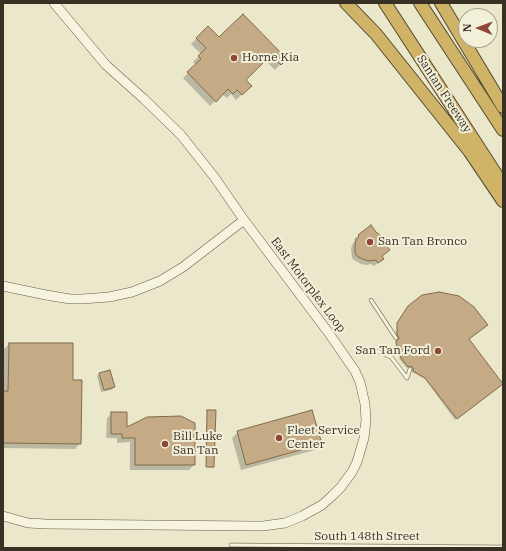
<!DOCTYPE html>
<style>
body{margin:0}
#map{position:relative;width:506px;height:551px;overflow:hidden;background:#eae7cb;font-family:"IBM Plex Serif",serif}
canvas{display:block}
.frame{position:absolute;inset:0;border:4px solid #383123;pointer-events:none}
.north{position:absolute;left:458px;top:8px;width:40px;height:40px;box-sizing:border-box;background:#f3f0da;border:1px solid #a8a491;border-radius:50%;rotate:271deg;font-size:11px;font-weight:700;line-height:16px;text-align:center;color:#383123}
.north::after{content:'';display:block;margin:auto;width:14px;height:18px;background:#8e4637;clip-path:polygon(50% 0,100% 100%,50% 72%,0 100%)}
</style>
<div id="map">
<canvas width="506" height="551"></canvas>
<div class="frame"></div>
<div class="north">N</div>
</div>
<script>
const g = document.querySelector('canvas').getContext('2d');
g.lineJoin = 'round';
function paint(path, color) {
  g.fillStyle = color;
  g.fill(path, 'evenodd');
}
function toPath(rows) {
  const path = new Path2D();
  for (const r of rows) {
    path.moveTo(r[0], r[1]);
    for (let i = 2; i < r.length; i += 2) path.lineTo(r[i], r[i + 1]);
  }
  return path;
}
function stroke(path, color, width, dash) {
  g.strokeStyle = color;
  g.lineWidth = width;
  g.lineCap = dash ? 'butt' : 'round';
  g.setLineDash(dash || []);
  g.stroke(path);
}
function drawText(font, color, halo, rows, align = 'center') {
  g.font = font + ' "IBM Plex Serif",serif';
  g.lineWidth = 4;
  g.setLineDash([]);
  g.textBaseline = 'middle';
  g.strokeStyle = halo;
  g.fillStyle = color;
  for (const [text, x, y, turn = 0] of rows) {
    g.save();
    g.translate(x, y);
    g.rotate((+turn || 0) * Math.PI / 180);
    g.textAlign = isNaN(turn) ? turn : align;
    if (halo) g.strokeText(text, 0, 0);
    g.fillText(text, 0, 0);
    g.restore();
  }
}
paint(toPath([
 [208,27,219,39,285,59,275,70,265,60,245,80,250,86,236,100,231,94,227,98,222,94,210,106,183,78,196,65,193,62,201,54,191,44],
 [371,226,388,250,381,257,378,263,374,266,371,264,366,265,361,264,354,260,352,258,351,249,352,245,355,240,354,239],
 [407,308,468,339,502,384,455,420,425,379,412,372,412,369,410,367,407,368,400,360,396,344,396,343,399,340,396,335,397,325],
 [9,344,80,443,75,449,3,448,4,349],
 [99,374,114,387,112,390,101,392,97,376],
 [208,411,213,467,212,468,206,467,207,412],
 [112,413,126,429,194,465,189,470,130,470,130,442,117,443,117,438,106,438,107,418],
 [238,432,321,444,315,450,241,470,232,438]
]), '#0003');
const building = toPath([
 [243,14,287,59,281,65,271,55,246,80,252,86,242,95,237,90,233,94,228,89,216,102,187,72,201,59,198,56,206,48,196,38,208,26,219,37,243,14],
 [371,225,376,232,380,235,383,239,385,244,390,250,382,256,384,259,378,263,376,260,370,261,365,260,358,257,355,253,355,245,356,240,359,236,358,235,371,225],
 [439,292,459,296,474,307,488,325,469,339,503,384,457,419,425,378,413,371,413,368,411,366,408,367,401,358,396,343,396,341,398,340,399,338,397,334,397,323,408,306,422,295,439,292],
 [9,343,73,343,73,380,82,380,81,444,3,443,3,391,8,391,9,343],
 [110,370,115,387,104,390,99,373,110,370],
 [207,410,216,410,214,467,206,467,207,410],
 [312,410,322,444,246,465,237,431,312,410],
 [111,412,127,412,127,427,147,417,181,416,195,423,195,465,135,465,135,438,122,438,122,434,111,434,111,412]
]);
paint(building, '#c4ab85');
stroke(building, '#826a49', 1);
const lane = toPath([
 [371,300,396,338],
 [377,351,391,357,407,378],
 [407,378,410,369],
 [231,545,503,547]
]);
const secondary = toPath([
 [3,286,46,295,70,299,82,299,109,297,132,292,160,281,183,267,244,220],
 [3,516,28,523,46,524,254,526,263,526,285,523,302,516,322,505,332,496,341,487,352,472,357,462,364,438,366,420,365,404,360,382,355,371,328,332,244,220,215,178,181,135,144,99,106,65,54,3]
]);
const highway = toPath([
 [346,3,376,34,470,152,503,201],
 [385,3,503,185],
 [420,3,503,130],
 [441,3,503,107]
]);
stroke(lane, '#867b61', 4.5);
stroke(secondary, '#685c44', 10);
stroke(highway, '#544934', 14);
stroke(lane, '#f6f3de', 3);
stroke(secondary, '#f6f3de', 9);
stroke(highway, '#cfb367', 12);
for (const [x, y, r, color] of [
 [234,58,4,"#8e4637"],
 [370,242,4,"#8e4637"],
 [438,351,4,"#8e4637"],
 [279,438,4,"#8e4637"],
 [165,444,4,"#8e4637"]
]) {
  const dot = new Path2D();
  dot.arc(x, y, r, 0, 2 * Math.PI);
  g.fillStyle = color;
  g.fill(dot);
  stroke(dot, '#f3f0da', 1.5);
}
drawText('12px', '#383123', '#f3f0da', [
 ["Horne Kia",242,58],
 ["San Tan Bronco",378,242],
 ["San Tan Ford",430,351,"right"],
 ["Fleet Service",287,431],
 ["Center",287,445],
 ["Bill Luke",173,437],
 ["San Tan",173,451]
], 'left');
drawText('12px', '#383123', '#f3f0da', [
 ["Santan Freeway",444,94,57],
 ["East Motorplex Loop",308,285,53],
 ["South 148th Street",367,537]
]);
</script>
